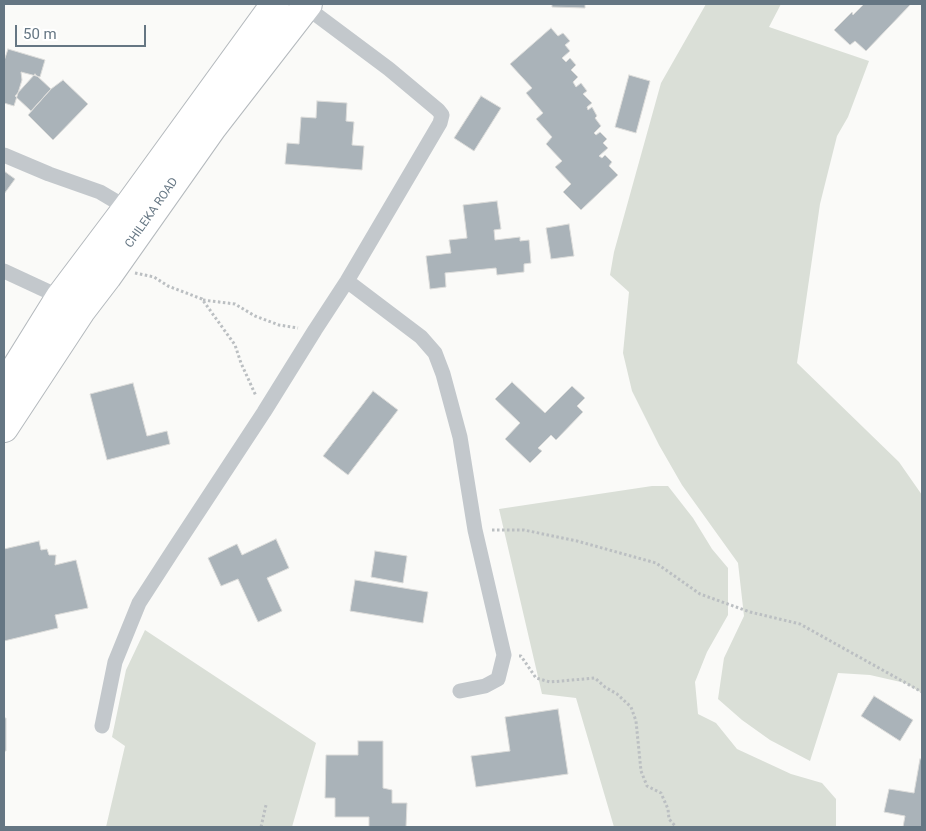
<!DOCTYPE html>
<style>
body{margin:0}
#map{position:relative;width:926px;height:831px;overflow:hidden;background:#fafaf8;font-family:Roboto,sans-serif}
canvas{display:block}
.frame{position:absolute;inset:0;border:5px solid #657683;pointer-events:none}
.scale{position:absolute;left:15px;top:25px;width:131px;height:22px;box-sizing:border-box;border:2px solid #657683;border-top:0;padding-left:6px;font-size:15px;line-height:18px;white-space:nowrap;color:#657683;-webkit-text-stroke:4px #fff;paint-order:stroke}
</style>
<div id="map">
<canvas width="926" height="831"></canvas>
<div class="frame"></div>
<div class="scale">50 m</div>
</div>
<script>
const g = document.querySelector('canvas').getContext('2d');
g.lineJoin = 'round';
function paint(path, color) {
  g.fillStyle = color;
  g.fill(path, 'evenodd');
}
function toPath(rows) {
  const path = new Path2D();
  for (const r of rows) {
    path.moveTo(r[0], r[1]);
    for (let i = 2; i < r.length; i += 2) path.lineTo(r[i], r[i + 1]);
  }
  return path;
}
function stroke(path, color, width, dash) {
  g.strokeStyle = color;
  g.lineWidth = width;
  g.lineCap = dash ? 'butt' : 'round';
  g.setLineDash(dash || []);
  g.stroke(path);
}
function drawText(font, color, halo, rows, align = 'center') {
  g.font = font + ' Roboto,sans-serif';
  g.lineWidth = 5;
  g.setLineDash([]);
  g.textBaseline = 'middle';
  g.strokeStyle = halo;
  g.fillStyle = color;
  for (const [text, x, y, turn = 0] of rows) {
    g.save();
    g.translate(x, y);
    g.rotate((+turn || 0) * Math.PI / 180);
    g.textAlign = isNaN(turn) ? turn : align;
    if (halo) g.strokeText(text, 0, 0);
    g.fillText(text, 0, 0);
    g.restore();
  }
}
paint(toPath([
 [706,4,781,4,769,27,869,61,848,117,837,136,820,204,797,363,899,462,922,495,922,693,905,683,870,675,838,673,810,761,770,740,742,720,718,699,724,658,744,616,738,563,682,485,659,445,632,391,623,353,629,292,610,275,614,252,661,83],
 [652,486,668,486,693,518,712,549,728,568,728,615,707,652,695,682,698,714,716,723,737,749,791,774,822,783,836,799,836,827,614,827,576,698,542,694,499,509],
 [145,630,316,743,292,827,106,827,125,746,112,737,126,670]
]), '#dadfd7');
const building = toPath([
 [552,4,585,4,585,8,552,7,552,4],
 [864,4,911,4,866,51,855,41,850,45,834,30,852,12,853,15,864,4],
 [551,28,558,36,563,33,570,41,565,45,570,51,562,58,566,62,570,58,576,65,571,70,578,77,573,82,576,87,581,83,587,91,583,94,592,103,587,107,588,110,592,107,597,116,595,118,601,126,594,133,596,135,600,132,607,139,603,143,608,148,599,156,602,158,605,155,612,162,609,166,618,175,581,210,563,192,571,184,555,167,562,161,546,144,552,137,536,119,543,113,526,93,532,88,510,64,551,28],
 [8,49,45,60,40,77,21,72,22,80,14,106,4,103,4,61,8,49],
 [35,74,51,89,31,111,15,96,35,74],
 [629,75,650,81,636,133,615,127,629,75],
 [63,80,88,104,53,140,28,115,51,89,63,80],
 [481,96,501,108,474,151,454,138,481,96],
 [317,101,347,103,346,121,354,122,352,145,364,146,362,170,285,164,287,143,299,144,301,117,316,118,317,101],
 [4,171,15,179,4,194,4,171],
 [497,201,501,229,494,230,495,240,520,237,520,241,529,240,531,263,524,264,524,272,497,275,496,268,445,273,446,287,430,289,426,256,451,253,449,240,467,238,463,205,497,201],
 [569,224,574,256,551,259,546,228,569,224],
 [512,382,545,413,572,386,585,398,577,406,583,412,556,440,551,435,538,448,542,451,530,463,505,439,520,423,495,399,512,382],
 [133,383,147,436,167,431,170,444,107,460,90,394,133,383],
 [373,391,398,410,348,475,323,456,373,391],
 [276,539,289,568,267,578,282,611,258,622,238,579,221,586,208,558,237,544,242,555,276,539],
 [39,541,41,550,47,549,49,555,56,555,55,565,76,560,88,608,55,615,58,628,4,641,4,549,39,541],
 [375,551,407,556,403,583,371,577,375,551],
 [355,580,428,592,423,623,350,611,355,580],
 [874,696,913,720,900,741,861,716,874,696],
 [558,709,568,774,476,787,471,756,510,751,505,717,558,709],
 [4,718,6,718,6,751,4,751,4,718],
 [358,741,383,741,383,788,392,790,392,803,407,803,406,827,369,827,369,817,335,817,335,798,325,798,326,755,358,755,358,741],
 [920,759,922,759,922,827,903,827,905,816,884,812,889,789,914,793,920,759]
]);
paint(building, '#aab3b9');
stroke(building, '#dcdcda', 1);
const highway = toPath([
 [4,387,60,297,127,208,275,4],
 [4,428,81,311,107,277,212,128,308,4]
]);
stroke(highway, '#b4b9bd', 30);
stroke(toPath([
 [135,273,154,277,168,286,202,299,235,345,241,363,256,396],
 [203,300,235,304,255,316,279,325,298,328],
 [492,530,524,530,577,541,656,563,700,594,750,612,800,624,922,692],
 [519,656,521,656,536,678,550,682,595,678,605,687,617,694,631,707,636,721,641,771,647,786,661,793,668,809,669,819,676,827],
 [261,827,266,805]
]), '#bbbfc2', 3, [2.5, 2.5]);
stroke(toPath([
 [4,155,49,174,100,192,127,208],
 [4,271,60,297],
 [347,281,421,337,435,353,443,374,460,437,475,530,504,655,498,679,485,686,460,691],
 [102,726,115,662,139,603,172,552,264,412,315,330,347,281,440,123,442,115,438,110,389,69,306,7]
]), '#c3c8cc', 15);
stroke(highway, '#fff', 28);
drawText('12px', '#657683', '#fff', [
 ["CHILEKA ROAD",152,213,-55]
]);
</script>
